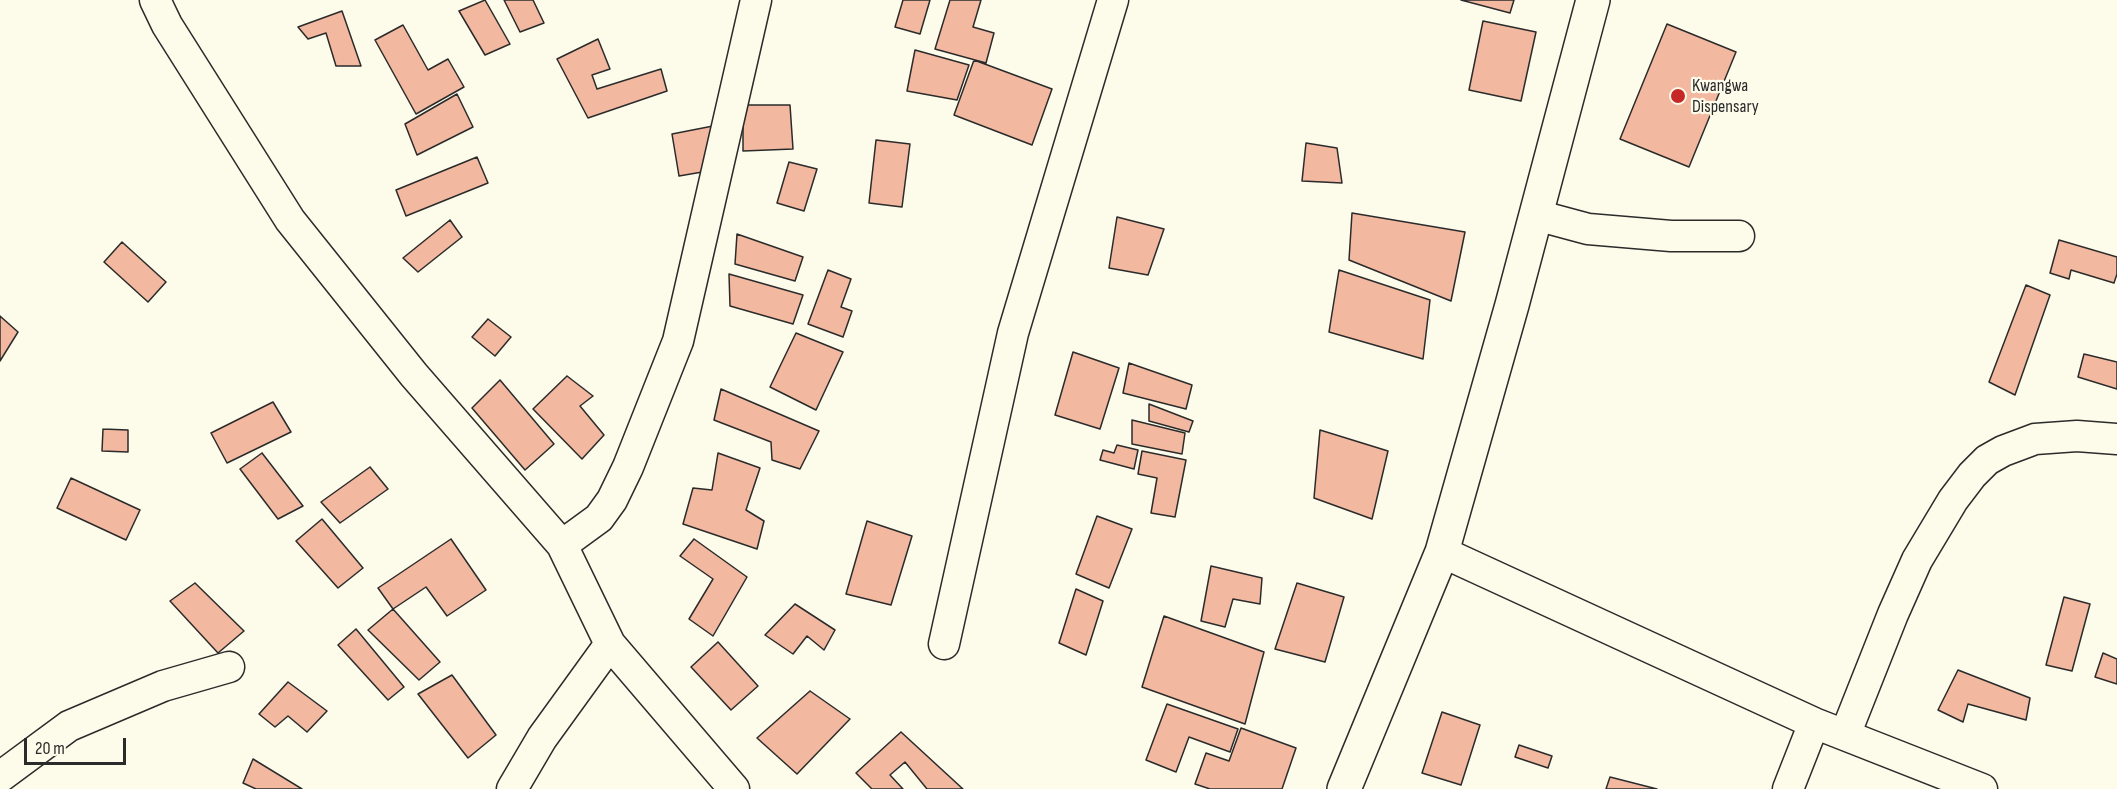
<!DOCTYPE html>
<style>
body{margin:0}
#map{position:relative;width:2117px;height:789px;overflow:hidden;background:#fdfbea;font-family:"Sofia Sans Condensed",sans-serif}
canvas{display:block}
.scale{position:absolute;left:24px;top:738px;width:102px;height:27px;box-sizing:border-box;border:3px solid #2b2b2b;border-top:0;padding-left:8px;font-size:18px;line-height:21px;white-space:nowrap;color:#2b2b2b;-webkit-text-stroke:4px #fdfbea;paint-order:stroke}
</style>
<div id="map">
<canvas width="2117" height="789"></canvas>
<div class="scale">20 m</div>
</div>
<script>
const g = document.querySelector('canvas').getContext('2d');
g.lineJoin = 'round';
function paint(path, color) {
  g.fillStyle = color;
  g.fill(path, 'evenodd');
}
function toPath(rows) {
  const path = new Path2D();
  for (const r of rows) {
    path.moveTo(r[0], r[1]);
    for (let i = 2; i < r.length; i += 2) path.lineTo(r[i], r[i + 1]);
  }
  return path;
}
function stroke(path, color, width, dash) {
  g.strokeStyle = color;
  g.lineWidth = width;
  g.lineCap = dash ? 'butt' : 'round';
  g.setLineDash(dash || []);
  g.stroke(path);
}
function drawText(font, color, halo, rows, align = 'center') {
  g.font = font + ' "Sofia Sans Condensed",sans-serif';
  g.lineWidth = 4.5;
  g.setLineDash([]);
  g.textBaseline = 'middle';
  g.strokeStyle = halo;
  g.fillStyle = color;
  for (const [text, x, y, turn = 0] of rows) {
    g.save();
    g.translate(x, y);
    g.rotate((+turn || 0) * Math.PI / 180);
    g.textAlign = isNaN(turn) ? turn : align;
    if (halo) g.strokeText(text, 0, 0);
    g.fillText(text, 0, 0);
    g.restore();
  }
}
const building = toPath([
 [485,0,510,44,485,55,459,11,485,0],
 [504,0,533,0,544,23,520,32,504,0],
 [903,0,930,0,920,34,895,27,903,0],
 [950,0,981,0,973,27,994,33,986,63,935,49,950,0],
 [1461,0,1514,0,1510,13,1461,0],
 [342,11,361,66,336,66,326,33,308,39,298,27,342,11],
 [1483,21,1536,32,1521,101,1469,90,1483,21],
 [1667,24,1736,52,1689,167,1620,139,1667,24],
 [403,25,428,70,448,59,464,87,416,114,375,40,403,25],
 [598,39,610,69,592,75,597,89,661,69,667,91,588,118,557,59,598,39],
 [915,50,969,65,957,100,907,91,915,50],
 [974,60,1052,89,1032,145,954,115,974,60],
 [457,94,473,127,417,155,405,124,457,94],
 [743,105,790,105,793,149,743,151,743,105],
 [713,126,714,170,679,176,672,134,713,126],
 [876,140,910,144,902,207,869,203,876,140],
 [1306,143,1337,148,1342,183,1302,181,1306,143],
 [477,157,488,183,406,216,396,190,477,157],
 [789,162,817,169,804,211,777,203,789,162],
 [1352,213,1465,232,1451,301,1349,260,1352,213],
 [1117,217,1164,229,1148,275,1109,268,1117,217],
 [450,220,462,237,418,272,403,258,450,220],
 [737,234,803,257,795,281,735,264,737,234],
 [2059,240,2117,257,2117,274,2114,283,2071,270,2069,279,2050,273,2059,240],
 [122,242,166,282,148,302,104,262,122,242],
 [828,270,851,279,841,307,852,311,843,337,808,324,828,270],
 [1339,270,1430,300,1423,359,1329,332,1339,270],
 [729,274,803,295,793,324,730,306,729,274],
 [2026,285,2050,295,2015,395,1989,382,2026,285],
 [0,316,18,332,0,361,0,316],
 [488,319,511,337,495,356,472,337,488,319],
 [796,333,843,352,816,410,770,387,796,333],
 [1073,352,1119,368,1100,429,1055,415,1073,352],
 [2084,354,2117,362,2117,389,2078,377,2084,354],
 [1129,363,1192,385,1186,409,1123,393,1129,363],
 [567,376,593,396,580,406,604,435,582,459,533,409,567,376],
 [500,380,554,444,525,470,472,408,500,380],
 [721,389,819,431,800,469,772,460,771,442,714,420,721,389],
 [273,402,291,432,227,463,211,433,273,402],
 [1149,404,1193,421,1189,432,1149,421,1149,404],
 [1132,420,1185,433,1182,454,1132,444,1132,420],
 [103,429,128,430,128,452,102,451,103,429],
 [1320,430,1388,451,1372,519,1314,498,1320,430],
 [1117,445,1138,450,1134,469,1100,460,1103,450,1114,453,1117,445],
 [1142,451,1186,460,1175,517,1151,513,1157,478,1138,474,1142,451],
 [262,453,303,506,278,519,240,469,262,453],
 [718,453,760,468,746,510,764,521,757,549,683,524,693,488,712,490,718,453],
 [370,467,388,489,340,523,321,502,370,467],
 [71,478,140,510,126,540,57,508,71,478],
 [1097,516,1132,529,1109,588,1076,574,1097,516],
 [322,519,363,568,338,588,296,541,322,519],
 [867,521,912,536,891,605,846,594,867,521],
 [451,539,486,590,447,616,426,587,393,609,378,588,451,539],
 [694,539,747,577,713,636,689,619,713,579,680,556,694,539],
 [1211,566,1262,578,1260,604,1233,599,1225,627,1201,621,1211,566],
 [195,583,244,631,218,653,170,601,195,583],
 [1297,583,1344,597,1325,662,1275,649,1297,583],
 [1076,589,1103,601,1086,655,1059,643,1076,589],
 [2064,597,2090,604,2072,671,2046,665,2064,597],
 [795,604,835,630,824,650,807,636,793,654,765,635,795,604],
 [393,609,440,662,419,680,368,630,393,609],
 [1164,616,1264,652,1245,724,1142,687,1164,616],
 [356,629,404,687,388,700,338,645,356,629],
 [718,642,758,686,731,710,691,667,718,642],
 [2103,653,2117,659,2117,684,2095,677,2103,653],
 [1958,670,2030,698,2026,720,1968,704,1963,722,1938,710,1958,670],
 [452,675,496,735,468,758,418,694,452,675],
 [288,682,327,711,307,732,288,716,275,727,259,714,288,682],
 [810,691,850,719,797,774,757,738,810,691],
 [1167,704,1238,729,1230,752,1189,737,1176,772,1146,760,1167,704],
 [1442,712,1480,725,1461,785,1422,773,1442,712],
 [1241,728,1296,748,1282,789,1210,789,1195,784,1206,753,1229,761,1241,728],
 [901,732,963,789,927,789,905,762,890,775,903,789,872,789,856,773,901,732],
 [1519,745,1552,756,1548,768,1515,757,1519,745],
 [253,759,302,789,256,789,243,783,253,759],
 [1610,777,1657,789,1606,789,1610,777]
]);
paint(building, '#f2b8a0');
stroke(building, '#2b2b2b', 1.5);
const street = toPath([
 [155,0,167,25,290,220,414,375,562,545,610,644,734,789],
 [1536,215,1588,229,1671,236,1739,236],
 [562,545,599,518,612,500,628,467,678,341,756,0],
 [1442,552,1814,723,1982,789],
 [944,644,1013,333,1113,0],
 [1845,735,1893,614,1917,560,1953,500,1972,475,1987,460,2003,451,2035,439,2077,436,2117,439],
 [0,777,69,726,163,686,229,667],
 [512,789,542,738,610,644],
 [1788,789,1814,723]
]);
const secondary = toPath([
 [1344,789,1442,552,1512,305,1593,0]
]);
stroke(street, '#2b2b2b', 33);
stroke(secondary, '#2b2b2b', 36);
stroke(street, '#fdfbea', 30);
stroke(secondary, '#fdfbea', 33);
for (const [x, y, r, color] of [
 [1678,96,8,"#c62828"]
]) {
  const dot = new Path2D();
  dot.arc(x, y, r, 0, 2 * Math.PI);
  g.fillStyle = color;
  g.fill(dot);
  stroke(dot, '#fdfbea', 2);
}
drawText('18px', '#2b2b2b', '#fdfbea', [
 ["Kwangwa",1692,86],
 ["Dispensary",1692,107]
], 'left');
</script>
